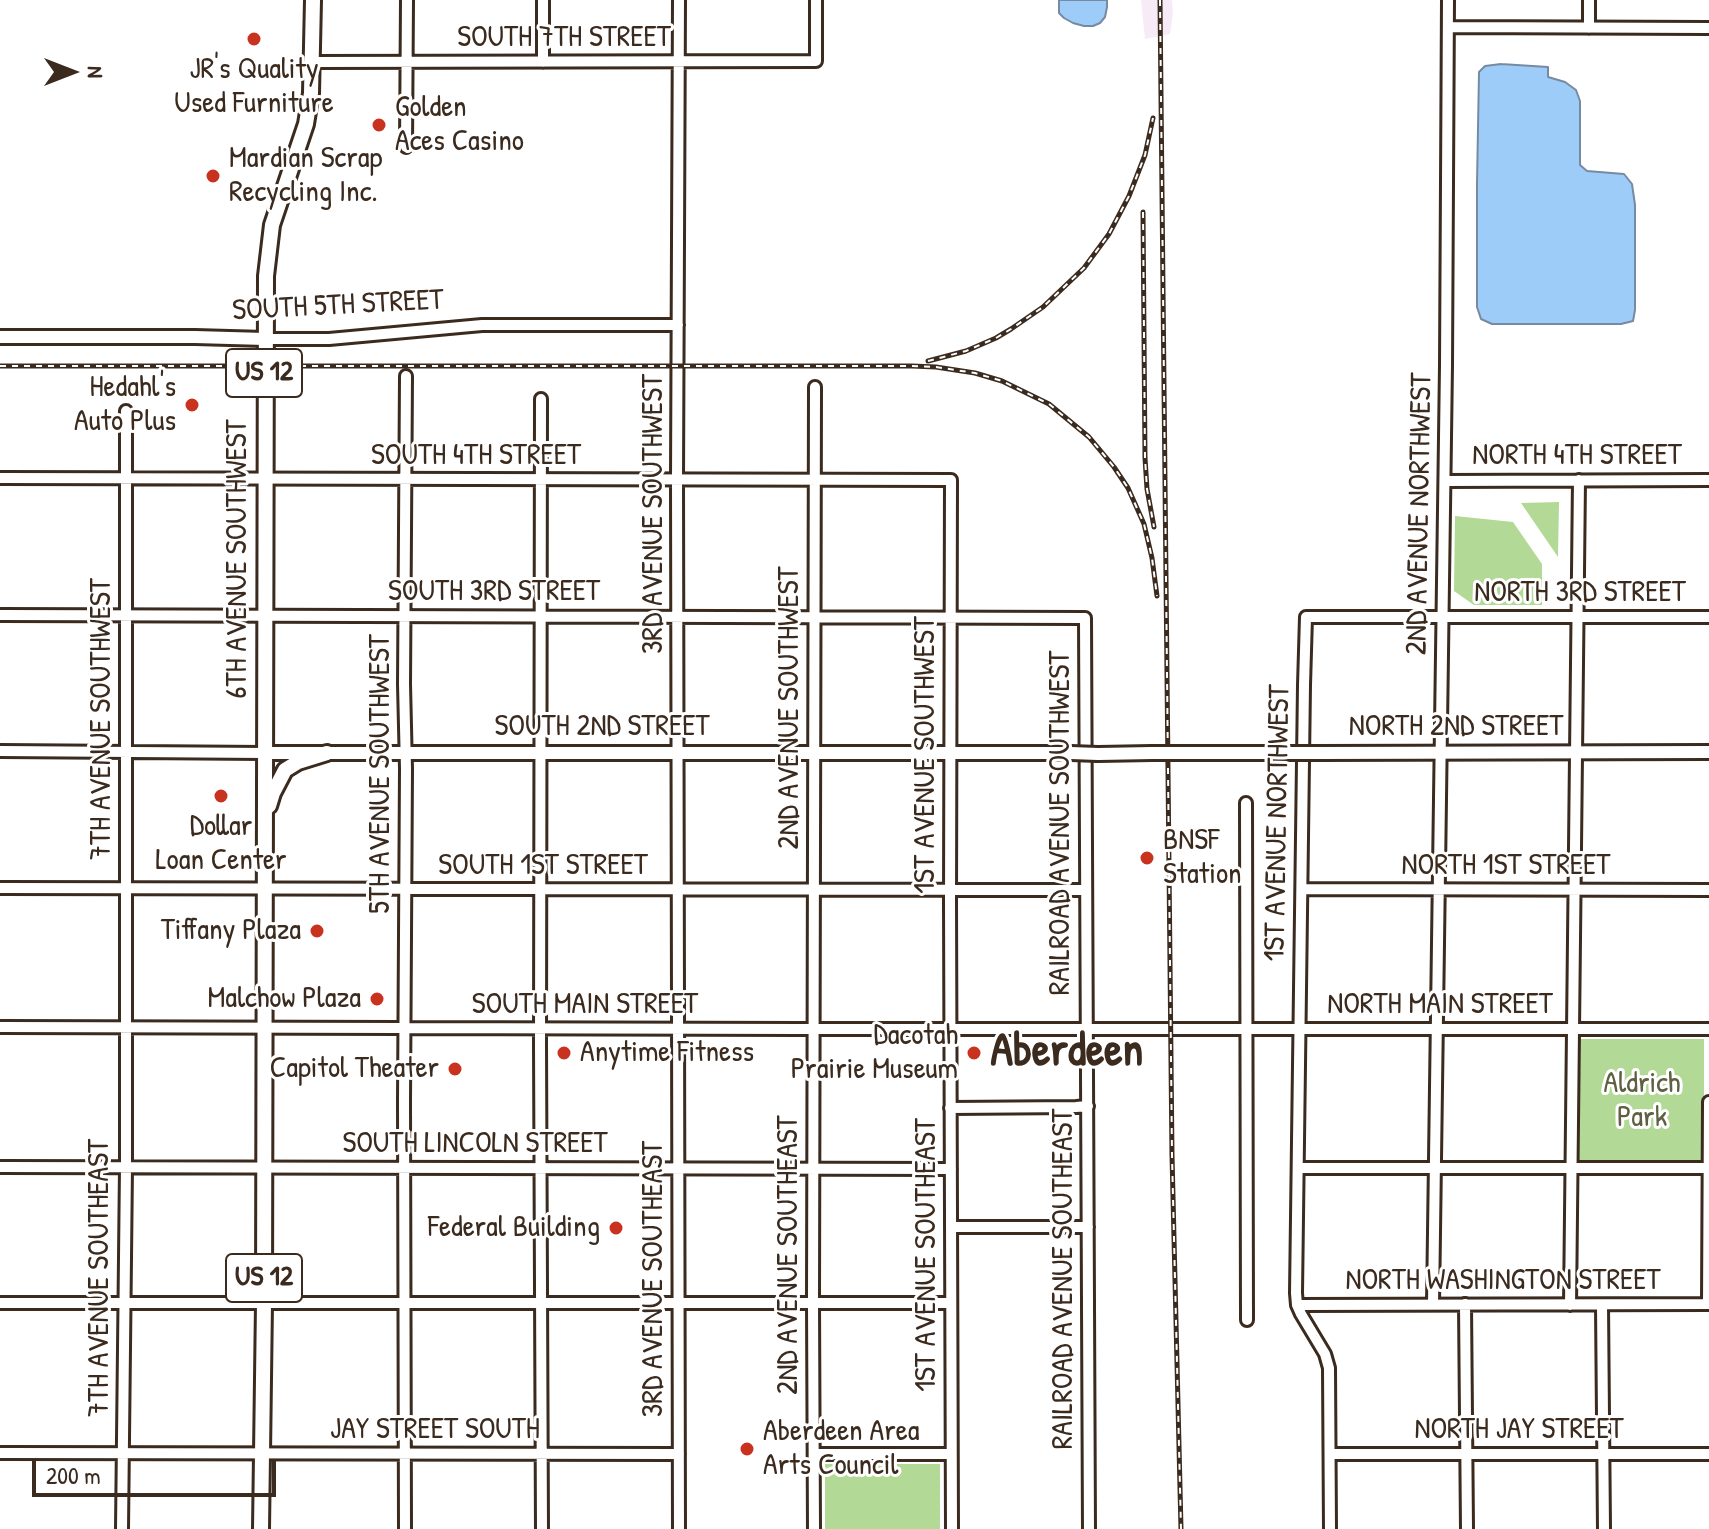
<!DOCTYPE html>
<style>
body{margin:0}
#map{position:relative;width:1709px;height:1529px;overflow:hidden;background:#fff;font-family:"Patrick Hand",sans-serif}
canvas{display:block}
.north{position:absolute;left:32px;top:32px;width:80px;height:80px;-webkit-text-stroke:6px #fff;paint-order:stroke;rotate:90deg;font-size:22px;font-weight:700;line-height:32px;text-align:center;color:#3b2a1e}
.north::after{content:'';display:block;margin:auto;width:28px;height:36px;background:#3b2a1e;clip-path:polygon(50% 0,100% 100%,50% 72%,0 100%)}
.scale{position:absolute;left:32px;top:1461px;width:244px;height:36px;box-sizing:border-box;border:4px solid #3b2a1e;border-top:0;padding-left:10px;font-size:24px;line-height:28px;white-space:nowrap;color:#3b2a1e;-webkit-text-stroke:6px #fff;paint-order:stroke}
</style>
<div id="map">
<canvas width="1709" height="1529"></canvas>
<div class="north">N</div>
<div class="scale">200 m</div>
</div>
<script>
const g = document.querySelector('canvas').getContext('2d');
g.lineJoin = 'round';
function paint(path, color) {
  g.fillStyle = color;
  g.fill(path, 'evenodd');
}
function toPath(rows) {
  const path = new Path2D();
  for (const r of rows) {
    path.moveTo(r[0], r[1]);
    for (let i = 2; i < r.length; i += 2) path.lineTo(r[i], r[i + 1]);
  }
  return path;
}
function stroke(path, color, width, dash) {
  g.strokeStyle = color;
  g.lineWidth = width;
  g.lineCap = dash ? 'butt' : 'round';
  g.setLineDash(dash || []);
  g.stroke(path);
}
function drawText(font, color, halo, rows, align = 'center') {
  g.font = font + ' "Patrick Hand",sans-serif';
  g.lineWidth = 6;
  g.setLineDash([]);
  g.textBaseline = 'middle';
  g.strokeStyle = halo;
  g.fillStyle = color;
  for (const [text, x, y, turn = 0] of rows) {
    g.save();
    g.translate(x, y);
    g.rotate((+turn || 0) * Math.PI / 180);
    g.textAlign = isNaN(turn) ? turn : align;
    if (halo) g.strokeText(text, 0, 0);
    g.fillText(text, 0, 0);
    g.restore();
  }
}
paint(toPath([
 [1141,0,1172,0,1173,13,1170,34,1145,39]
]), '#f6ebf7');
paint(toPath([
 [1559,502,1558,557,1521,503],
 [1455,516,1513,522,1542,564,1542,605,1474,605,1454,591],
 [1579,1039,1704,1039,1704,1163,1579,1163],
 [825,1464,940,1464,940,1529,825,1529]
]), '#b2d995');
const water = toPath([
 [1059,0,1107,0,1107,7,1105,17,1100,23,1093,26,1084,26,1073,23,1064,18,1059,13,1059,0],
 [1501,64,1548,67,1548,77,1565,82,1576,90,1580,101,1580,165,1587,171,1624,174,1632,184,1635,205,1635,310,1633,321,1621,324,1492,324,1481,319,1477,307,1477,184,1479,72,1485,66,1501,64]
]);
paint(water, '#9eccf9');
stroke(water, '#768ba1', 2);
const minor = toPath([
 [1448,27,1709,28],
 [1589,28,1589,0],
 [313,62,816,61,816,0],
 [543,62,543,0],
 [406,147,407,0],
 [265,339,329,339,482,325,678,325],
 [541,399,540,1043,542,1529],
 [0,478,951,480,950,901,952,1529],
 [1445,481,1709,480],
 [0,615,1085,618,1089,1529],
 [0,751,265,753],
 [1246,803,1247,1320],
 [0,888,1085,890],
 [1302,889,1709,890],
 [0,1027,800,1029,1709,1029],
 [950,1108,1076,1107,1088,1106],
 [0,1167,951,1169],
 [1298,1168,1709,1168],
 [951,1227,1088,1227],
 [0,1303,951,1303],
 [1433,1304,1446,365,1448,0],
 [1465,1304,1467,1529],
 [1708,1304,1709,1102],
 [1297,1305,1709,1304],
 [1570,1305,1579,480],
 [1602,1305,1604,1529],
 [0,1453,679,1454],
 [814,1454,951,1454],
 [1330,1454,1709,1454],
 [122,1529,126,1167,126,411],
 [405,1529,404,1100,406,769,404,684,406,376],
 [679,1529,677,480,679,0],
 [814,1529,813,1303,815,387],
 [1330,1529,1329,1368,1325,1354,1301,1314,1297,1305,1296,1293,1304,685,1306,617,1709,617]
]);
const major = toPath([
 [0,337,195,337,265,339],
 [265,753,1071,753],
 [1203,753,1288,753],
 [1317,753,1709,752],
 [1098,754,1152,753]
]);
const highway = toPath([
 [269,806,273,793,285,770,298,762,327,753],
 [261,1529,264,1303,266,276,272,225,306,124,311,93,313,0]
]);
stroke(minor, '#3b2a1e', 16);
stroke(major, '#3b2a1e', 18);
stroke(highway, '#3b2a1e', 20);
stroke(minor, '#fff', 10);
stroke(major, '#fff', 12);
stroke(highway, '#fff', 14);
const rail = toPath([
 [1160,0,1172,1155,1181,1529],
 [1143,212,1145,458,1147,489,1154,527],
 [928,361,966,351,996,338,1011,329,1043,307,1084,268,1109,234,1129,196,1145,155,1153,118],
 [0,366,912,366,936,367,975,373,1002,381,1049,404,1089,437,1114,467,1128,488,1144,524,1152,558,1157,596]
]);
stroke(rail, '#3b2a1e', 5);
stroke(rail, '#fff', 2, [6]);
const majorBridge = toPath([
 [1071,753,1098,754],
 [1152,753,1203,753],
 [1288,753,1317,753]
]);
stroke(majorBridge, '#3b2a1e', 18, []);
stroke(majorBridge, '#fff', 12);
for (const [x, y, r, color] of [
 [254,39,8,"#c8321e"],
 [379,125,8,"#c8321e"],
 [213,176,8,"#c8321e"],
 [192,405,8,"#c8321e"],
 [221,796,8,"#c8321e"],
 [1147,858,8,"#c8321e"],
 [317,931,8,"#c8321e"],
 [377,999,8,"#c8321e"],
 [564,1053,8,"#c8321e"],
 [974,1053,8,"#c8321e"],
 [455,1069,8,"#c8321e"],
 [616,1228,8,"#c8321e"],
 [747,1449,8,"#c8321e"]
]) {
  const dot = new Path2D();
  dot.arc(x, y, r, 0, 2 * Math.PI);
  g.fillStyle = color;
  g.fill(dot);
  stroke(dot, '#fff', 3);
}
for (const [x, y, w] of [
 [264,373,76],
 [264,1278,76]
]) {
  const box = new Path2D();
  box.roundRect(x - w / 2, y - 24, w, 48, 6);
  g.fillStyle = '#fff';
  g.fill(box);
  stroke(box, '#3b2a1e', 2);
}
drawText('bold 28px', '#3b2a1e', null, [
 ["US 12",264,373],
 ["US 12",264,1278]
]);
drawText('30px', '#3b2a1e', '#fff', [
 ["SOUTH 7TH STREET",564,38],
 ["SOUTH 5TH STREET",338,306,-3],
 ["SOUTH 4TH STREET",476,456],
 ["NORTH 4TH STREET",1577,456],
 ["3RD AVENUE SOUTHWEST",654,514,-90],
 ["2ND AVENUE NORTHWEST",1420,514,-89],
 ["6TH AVENUE SOUTHWEST",238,559,-90],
 ["SOUTH 3RD STREET",494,592],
 ["NORTH 3RD STREET",1580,593],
 ["2ND AVENUE SOUTHWEST",790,708,-90],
 ["7TH AVENUE SOUTHWEST",102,719,-90],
 ["SOUTH 2ND STREET",602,727],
 ["NORTH 2ND STREET",1456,727],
 ["1ST AVENUE SOUTHWEST",926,755,-90],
 ["5TH AVENUE SOUTHWEST",381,774,-90],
 ["RAILROAD AVENUE SOUTHWEST",1061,823,-90],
 ["1ST AVENUE NORTHWEST",1278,823,-89],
 ["SOUTH 1ST STREET",543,866],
 ["NORTH 1ST STREET",1506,866],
 ["SOUTH MAIN STREET",585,1005],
 ["NORTH MAIN STREET",1440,1005],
 ["SOUTH LINCOLN STREET",475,1144],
 ["2ND AVENUE SOUTHEAST",789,1255,-90],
 ["1ST AVENUE SOUTHEAST",927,1255,-90],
 ["7TH AVENUE SOUTHEAST",100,1278,-90],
 ["3RD AVENUE SOUTHEAST",654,1279,-90],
 ["RAILROAD AVENUE SOUTHEAST",1064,1279,-90],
 ["NORTH WASHINGTON STREET",1503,1281],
 ["JAY STREET SOUTH",435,1430],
 ["NORTH JAY STREET",1519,1430]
]);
drawText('30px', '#3b2a1e', '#fff', [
 ["JR's Quality",254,70,"center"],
 ["Used Furniture",254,104,"center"],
 ["Golden",395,108,"left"],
 ["Aces Casino",395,142,"left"],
 ["Mardian Scrap",229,159,"left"],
 ["Recycling Inc.",229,193,"left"],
 ["Hedahl's",176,388],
 ["Auto Plus",176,422],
 ["Dollar",221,827,"center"],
 ["Loan Center",221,861,"center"],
 ["BNSF",1163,841,"left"],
 ["Station",1163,875,"left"],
 ["Tiffany Plaza",301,931],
 ["Malchow Plaza",361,999],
 ["Dacotah",958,1036],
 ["Prairie Museum",958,1070],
 ["Anytime Fitness",580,1053,"left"],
 ["Capitol Theater",439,1069],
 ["Federal Building",600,1228],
 ["Aberdeen Area",763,1432,"left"],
 ["Arts Council",763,1466,"left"]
], 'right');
drawText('30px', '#5f5f42', '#fff', [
 ["Aldrich",1642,1084],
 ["Park",1642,1118]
]);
drawText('bold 46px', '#3b2a1e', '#fff', [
 ["Aberdeen",1067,1053]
]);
</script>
